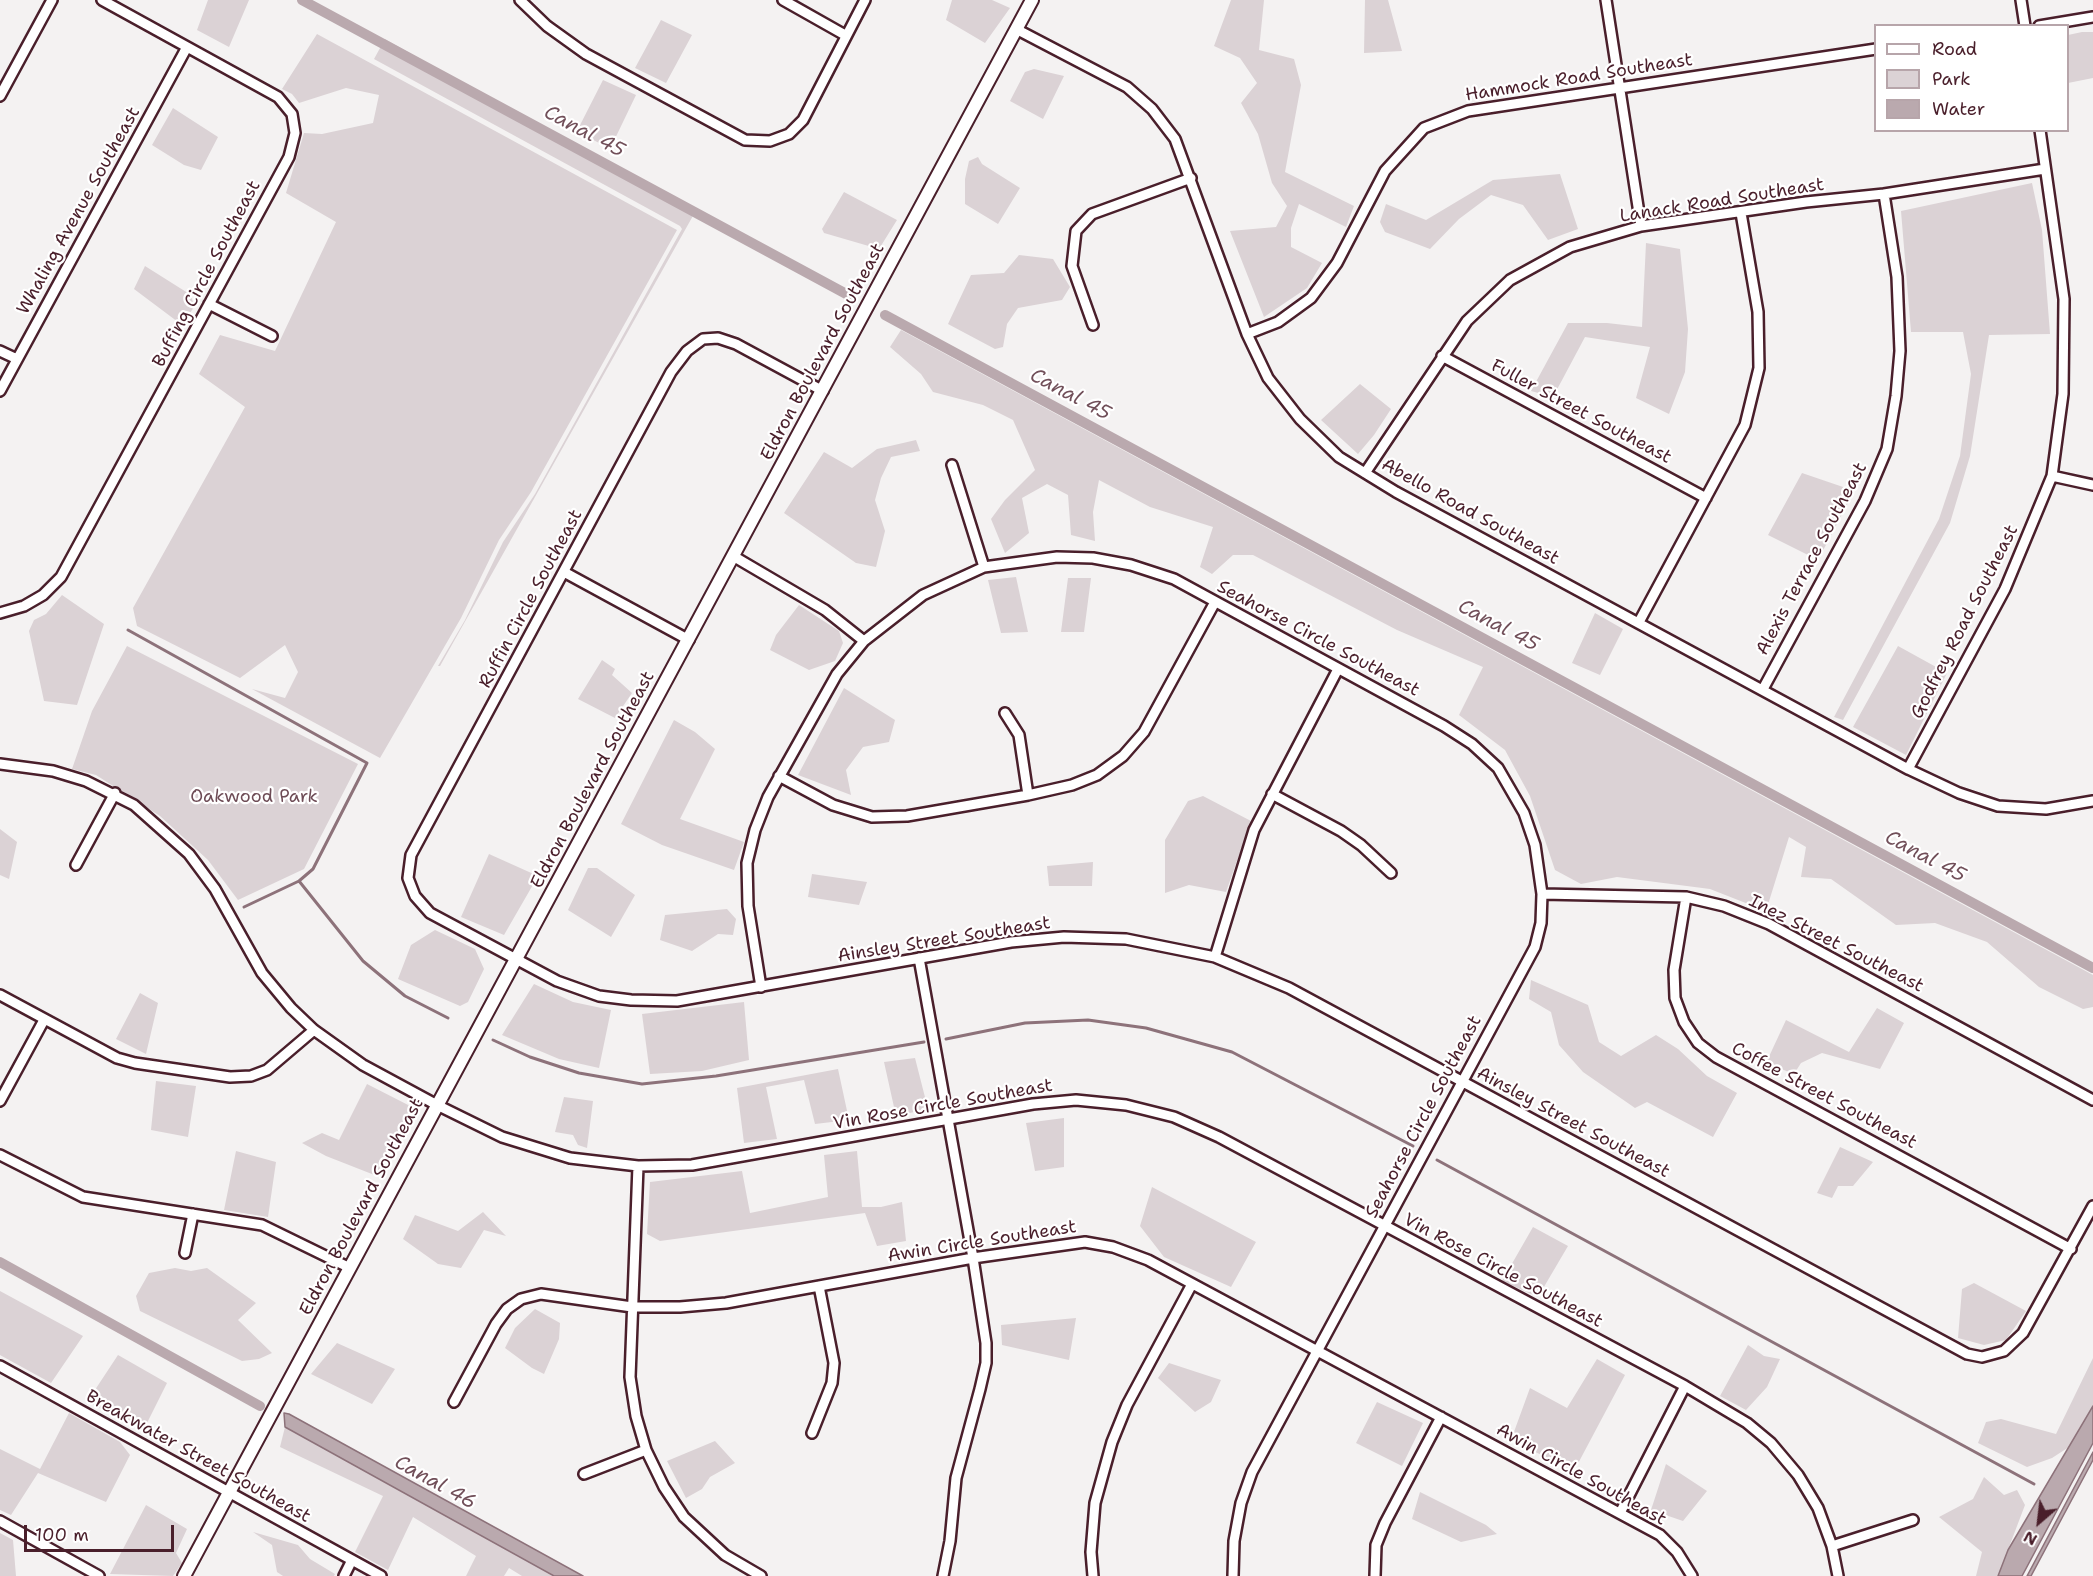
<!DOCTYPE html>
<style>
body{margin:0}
#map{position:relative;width:2093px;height:1576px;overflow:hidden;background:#f4f2f2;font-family:"Shantell Sans",sans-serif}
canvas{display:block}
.legend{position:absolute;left:1874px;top:24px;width:195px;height:108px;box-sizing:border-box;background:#fff;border:2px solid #b7a5aa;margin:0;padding:8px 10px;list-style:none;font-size:18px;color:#4a1f2b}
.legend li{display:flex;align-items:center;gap:12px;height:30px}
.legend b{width:30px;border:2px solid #b7a5aa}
.north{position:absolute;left:2009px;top:1492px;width:60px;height:60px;-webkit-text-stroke:4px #fff;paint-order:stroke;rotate:208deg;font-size:16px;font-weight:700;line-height:24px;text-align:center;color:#4a1f2b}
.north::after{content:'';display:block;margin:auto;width:21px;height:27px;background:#4a1f2b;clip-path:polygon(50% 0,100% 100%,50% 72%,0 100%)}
.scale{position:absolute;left:24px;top:1525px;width:150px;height:27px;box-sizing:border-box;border:3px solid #4a1f2b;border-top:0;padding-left:8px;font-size:18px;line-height:21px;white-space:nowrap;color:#4a1f2b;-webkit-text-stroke:4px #fff;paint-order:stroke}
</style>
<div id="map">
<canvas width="2093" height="1576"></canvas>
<ul class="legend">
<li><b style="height:8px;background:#fff"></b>Road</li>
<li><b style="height:16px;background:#dbd2d5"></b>Park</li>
<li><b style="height:16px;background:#baa9ae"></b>Water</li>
</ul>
<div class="north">N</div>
<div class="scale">100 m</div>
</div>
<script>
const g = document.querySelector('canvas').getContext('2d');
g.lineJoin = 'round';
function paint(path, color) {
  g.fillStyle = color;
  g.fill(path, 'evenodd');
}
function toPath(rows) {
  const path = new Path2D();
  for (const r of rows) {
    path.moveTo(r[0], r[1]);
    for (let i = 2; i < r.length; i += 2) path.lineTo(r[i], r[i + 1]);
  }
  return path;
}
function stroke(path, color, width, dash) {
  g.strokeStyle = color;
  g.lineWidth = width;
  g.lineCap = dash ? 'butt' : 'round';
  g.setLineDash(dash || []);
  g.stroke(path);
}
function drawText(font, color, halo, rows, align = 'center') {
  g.font = font + ' "Shantell Sans",sans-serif';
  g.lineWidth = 4.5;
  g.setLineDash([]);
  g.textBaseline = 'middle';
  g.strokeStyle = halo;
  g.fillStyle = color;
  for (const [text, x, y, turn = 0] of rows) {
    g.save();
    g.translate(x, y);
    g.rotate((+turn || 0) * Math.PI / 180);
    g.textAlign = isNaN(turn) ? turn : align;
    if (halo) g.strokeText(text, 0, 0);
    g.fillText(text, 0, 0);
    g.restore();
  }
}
paint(toPath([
 [208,0,249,0,229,47,197,30],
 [952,0,992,0,1010,8,985,43,946,20],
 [1231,0,1264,0,1259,50,1294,59,1301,85,1285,172,1354,206,1346,227,1299,204,1291,228,1291,247,1322,263,1307,288,1264,317,1230,231,1276,227,1287,206,1272,183,1258,134,1241,103,1257,83,1240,58,1214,46],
 [1365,0,1388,0,1402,51,1364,53],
 [661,20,692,35,666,83,635,68],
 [2082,32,2093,32,2093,78,2068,83,2068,35],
 [317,34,677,230,531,492,499,540,461,618,380,758,252,689,285,698,298,672,285,645,240,678,137,626,133,608,245,407,199,374,220,335,275,351,336,222,286,193,304,133,322,134,373,123,379,95,346,88,299,103,292,94,282,89],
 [385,39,694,214,440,666,438,666,465,620,503,542,535,494,682,229,680,226,374,59],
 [1034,69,1064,76,1043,119,1010,101,1025,72],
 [603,80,636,95,610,149,577,131],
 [173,108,218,137,201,170,184,165,152,145],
 [978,157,982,164,1020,188,998,224,965,204,965,179,969,161],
 [1560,174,1578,229,1548,240,1523,205,1491,195,1459,219,1430,249,1385,232,1380,222,1386,204,1426,220,1493,180],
 [2032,183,2042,230,2050,334,1989,335,1970,456,1950,523,1843,720,1834,717,1939,519,1960,456,1971,374,1963,332,1911,332,1901,211],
 [844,192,897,220,879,249,824,233,822,229],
 [1646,243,1680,249,1688,329,1685,372,1669,414,1636,398,1650,347,1585,337,1553,397,1531,391,1568,323,1607,323,1642,327],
 [1019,255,1053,259,1070,287,1062,300,1018,308,1007,324,1003,347,995,349,948,324,971,275,1004,273],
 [145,266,191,295,194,307,182,325,134,289],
 [901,330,2093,975,2093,1007,2083,1009,2039,987,1987,942,1935,923,1896,925,1831,879,1801,877,1806,847,1789,837,1766,911,1710,889,1617,877,1581,884,1555,870,1530,796,1505,750,1459,715,1483,667,1397,630,1253,555,1233,555,1212,574,1200,567,1213,527,1150,507,1099,480,1093,512,1095,541,1071,535,1068,495,1047,484,1022,498,1029,533,1005,553,991,519,1005,500,1035,470,1013,420,983,405,933,392,921,374,890,347],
 [1360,384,1391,409,1374,435,1358,454,1321,420],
 [916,440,920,451,891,457,881,478,875,500,885,531,876,567,856,563,784,513,824,452,852,468,877,449],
 [1802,473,1846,488,1848,503,1818,560,1768,535],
 [1016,577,1028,632,1001,633,988,580],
 [1068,578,1091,578,1084,632,1061,632],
 [62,595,104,624,77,705,44,701,29,631,34,620,46,614],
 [799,605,839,631,843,643,835,661,809,670,770,650,776,635],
 [1595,613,1623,629,1600,675,1572,663],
 [127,646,358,764,304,869,238,900,208,860,160,816,96,775,72,769,92,711],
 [1898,646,1947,673,1906,755,1853,727],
 [602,660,615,669,612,675,632,693,615,718,578,699],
 [844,688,895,720,889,742,863,747,846,770,851,795,798,775],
 [674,720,695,732,715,749,680,819,744,842,734,870,662,845,621,824],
 [1203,796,1251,821,1226,892,1189,885,1165,893,1165,840,1188,801],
 [0,829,17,842,9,879,0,875],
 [489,854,538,876,504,935,461,917],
 [1093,862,1092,886,1049,886,1047,866],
 [588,868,597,868,635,895,611,937,568,910],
 [812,874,867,882,859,905,808,897],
 [727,909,736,919,733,935,718,934,692,951,660,940,665,915],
 [435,930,475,949,484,969,468,1002,460,1006,398,979,411,945],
 [1531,980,1588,1005,1599,1042,1621,1056,1656,1035,1678,1049,1707,1076,1737,1093,1713,1137,1647,1102,1635,1108,1583,1072,1559,1045,1551,1012,1529,999],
 [534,984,573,1002,611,1010,599,1068,559,1059,502,1035],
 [140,993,158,1003,146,1054,116,1039],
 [744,1002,749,1060,702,1071,650,1074,642,1014],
 [1877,1008,1904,1023,1880,1069,1822,1053,1801,1063,1794,1074,1766,1063,1786,1020,1849,1052],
 [915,1058,928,1109,896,1116,884,1062],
 [838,1069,849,1120,815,1124,804,1080,766,1087,777,1139,744,1143,737,1088],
 [156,1081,196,1086,188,1137,151,1130],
 [367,1084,414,1108,377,1176,326,1156,302,1143,322,1133,339,1140],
 [564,1097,593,1101,587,1148,578,1145,573,1135,555,1132],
 [1064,1118,1064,1167,1035,1171,1026,1123],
 [1840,1147,1873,1162,1853,1186,1838,1186,1832,1198,1817,1193],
 [236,1151,276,1162,268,1217,224,1210],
 [857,1151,862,1207,881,1207,902,1202,906,1241,877,1246,865,1213,660,1241,647,1234,650,1182,742,1171,750,1213,828,1197,824,1155],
 [1152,1187,1256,1242,1231,1287,1164,1257,1140,1226],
 [483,1212,506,1236,484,1230,461,1268,438,1264,403,1239,415,1215,458,1231],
 [1533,1227,1568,1246,1538,1297,1502,1281],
 [175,1268,191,1271,207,1268,256,1303,238,1320,272,1353,259,1359,242,1361,140,1311,136,1296,149,1273],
 [1974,1283,2026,1311,2006,1340,1984,1345,1958,1338,1962,1289],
 [0,1291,83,1336,51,1383,0,1355],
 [535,1309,560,1323,559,1339,544,1374,532,1368,505,1348,515,1328],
 [1076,1318,1069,1360,1002,1345,1001,1325],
 [337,1343,395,1369,372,1404,311,1374],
 [1748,1345,1764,1356,1780,1359,1767,1387,1746,1410,1720,1396],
 [118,1355,167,1383,144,1429,87,1402],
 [2093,1358,2093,1406,2069,1447,2052,1458,2027,1467,1978,1443,1986,1422,2001,1419,2056,1434],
 [1597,1359,1625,1375,1574,1471,1511,1440,1530,1388,1567,1408],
 [1169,1363,1221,1380,1211,1402,1195,1412,1158,1378],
 [1377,1402,1423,1423,1402,1466,1356,1443],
 [69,1413,120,1442,130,1455,106,1502,38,1473,11,1515,0,1510,0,1449,40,1469],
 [285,1427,554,1576,522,1576,509,1568,504,1576,466,1576,476,1556,413,1517,388,1570,355,1552,383,1496,280,1447],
 [715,1441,735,1463,710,1477,702,1489,686,1498,667,1461],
 [1666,1464,1707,1491,1683,1521,1651,1510],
 [1984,1477,2004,1495,2017,1490,2025,1505,1998,1576,1976,1576,1982,1552,1939,1517,1973,1499],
 [1420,1492,1486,1525,1497,1534,1461,1542,1412,1519],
 [146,1505,187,1529,176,1553,182,1563,173,1576,110,1574],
 [253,1532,298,1545,310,1559,335,1574,334,1576,283,1576,277,1572,272,1545],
 [0,1533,13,1540,16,1576,0,1576]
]), '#dbd2d5');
const water = toPath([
 [2093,1406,2093,1443,2022,1576,1998,1576,2008,1550,2093,1406],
 [284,1413,289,1414,583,1576,554,1576,285,1427,284,1413],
 [2093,1452,2093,1460,2031,1576,2027,1576,2093,1452]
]);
paint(water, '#baa9ae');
stroke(water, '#8d727a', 1.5);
stroke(toPath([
 [128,630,367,763,313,869,299,881,244,907],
 [299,881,363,961,405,996,448,1018],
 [946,1039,1025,1023,1088,1020,1146,1028,1232,1052,1413,1146],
 [493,1040,530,1057,579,1073,642,1084,716,1076,924,1042],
 [1437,1160,2034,1484]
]), '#8d727a', 3);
stroke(toPath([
 [302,0,850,296],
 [885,315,2093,968],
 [0,1262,260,1406]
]), '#baa9ae', 10);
const minor = toPath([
 [520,0,547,26,586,54,745,140,770,141,789,134,803,120,865,0],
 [783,0,845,35],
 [1606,0,1641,226],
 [2021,0,2025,26],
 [2039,26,2093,17],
 [1016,29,1127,87,1152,109,1175,139,1247,334,1268,378,1300,419,1339,457,1396,492,1908,769,1959,793,1998,806,2046,809,2093,801],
 [0,96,52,0],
 [209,304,272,336],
 [1093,325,1072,266,1076,231,1092,214,1191,178],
 [1247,334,1278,322,1311,298,1337,263,1385,171,1424,128,1468,111,1876,49],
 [0,351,17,359],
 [1442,356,1706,498],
 [0,391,187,47],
 [823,391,736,344,718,338,703,339,687,351,671,372,411,855,408,878,415,896,430,913,557,981,599,996,631,1000,677,1001,1011,942,1064,937,1126,939,1215,957,1289,988,1967,1354,1982,1357,2004,1351,2023,1333,2093,1206],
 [952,465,984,567],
 [1365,473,1467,321,1510,280,1570,247,1641,226,1806,202,1884,194,2045,169],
 [2052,476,2093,485],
 [733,556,825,610,864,641],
 [564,572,689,640],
 [0,613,24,606,43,595,61,577,289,157,295,133,292,114,278,97,102,0],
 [1639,622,1745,425,1759,368,1758,312,1741,213],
 [1763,689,1865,501,1887,449,1896,396,1900,351,1897,277,1884,194],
 [1005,713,1019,735,1028,795],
 [0,764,53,771,86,781,134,805,189,854,215,889,262,973,291,1008,314,1030,363,1065,437,1105,502,1137,570,1158,638,1166,692,1165,1033,1104,1076,1100,1126,1105,1174,1117,1219,1137,1685,1386,1747,1423,1771,1443,1798,1475,1818,1508,1832,1546,1838,1576],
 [1908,769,2005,589,2052,476,2063,394,2064,299,2040,130],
 [779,776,833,805,872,817,907,816,1028,795,1072,785,1097,775,1123,756,1144,732,1215,602],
 [1272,794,1341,831,1361,845,1391,873],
 [76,865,115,793],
 [1542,894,1686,897,1724,906,1769,924,2093,1100],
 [1686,897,1674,970,1675,998,1684,1022,1698,1043,1716,1057,2071,1249],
 [1215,957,1254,830,1338,669],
 [919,958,973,1258,986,1343,986,1363,980,1389,956,1478,950,1541,943,1576],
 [761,987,748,906,747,863,755,830,768,797,837,674,864,641,923,595,984,567,1057,557,1093,558,1131,565,1174,579,1444,726,1472,744,1498,768,1524,813,1535,845,1542,894,1541,923,1535,947,1252,1472,1241,1503,1234,1541,1233,1576],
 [0,995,117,1058,135,1063,230,1077,251,1076,267,1070,314,1030],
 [0,1101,44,1020],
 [0,1155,83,1197,262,1225,350,1268],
 [638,1166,630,1377,636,1416,646,1450,664,1487,684,1517,725,1555,761,1576],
 [185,1253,193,1214],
 [0,1366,381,1576],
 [454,1402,496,1324,507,1309,521,1299,541,1294,632,1307,680,1307,726,1303,973,1258,1085,1242,1113,1247,1148,1260,1660,1535,1677,1552,1692,1576],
 [812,1433,832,1383,834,1363,819,1286],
 [584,1474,646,1450],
 [1620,1513,1685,1386],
 [0,1521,99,1576],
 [1832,1546,1913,1520],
 [344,1576,352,1560],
 [1093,1576,1091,1552,1095,1503,1112,1442,1127,1405,1192,1284],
 [1375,1576,1376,1545,1385,1523,1441,1417]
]);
const tertiary = toPath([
 [184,1576,1032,0]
]);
stroke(minor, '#4a1f2b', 14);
stroke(tertiary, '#4a1f2b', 16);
stroke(minor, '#fff', 9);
stroke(tertiary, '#fff', 12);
drawText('18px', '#4a1f2b', '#fff', [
 ["Hammock Road Southeast",1579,78,-9],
 ["Lanack Road Southeast",1722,201,-9],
 ["Whaling Avenue Southeast",79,211,-61],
 ["Buffing Circle Southeast",207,274,-62],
 ["Eldron Boulevard Southeast",823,352,-62],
 ["Fuller Street Southeast",1581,412,28],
 ["Abello Road Southeast",1470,512,29],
 ["Alexis Terrace Southeast",1812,559,-62],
 ["Ruffin Circle Southeast",531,599,-62],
 ["Godfrey Road Southeast",1965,622,-63],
 ["Seahorse Circle Southeast",1318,639,28],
 ["Eldron Boulevard Southeast",593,780,-62],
 ["Ainsley Street Southeast",944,940,-9],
 ["Inez Street Southeast",1836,944,27],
 ["Coffee Street Southeast",1824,1096,28],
 ["Vin Rose Circle Southeast",943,1105,-10],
 ["Seahorse Circle Southeast",1424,1117,-62],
 ["Ainsley Street Southeast",1573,1123,28],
 ["Eldron Boulevard Southeast",362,1207,-62],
 ["Awin Circle Southeast",982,1242,-9],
 ["Vin Rose Circle Southeast",1503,1271,28],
 ["Breakwater Street Southeast",198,1457,29],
 ["Awin Circle Southeast",1581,1475,29]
]);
drawText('18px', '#6e4c56', '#fff', [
 ["Oakwood Park",254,797]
]);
drawText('italic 20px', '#714f59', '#fff', [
 ["Canal 45",584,132,28],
 ["Canal 45",1070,395,28],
 ["Canal 45",1498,626,28],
 ["Canal 45",1925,857,28],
 ["Canal 46",435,1483,29]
]);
</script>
